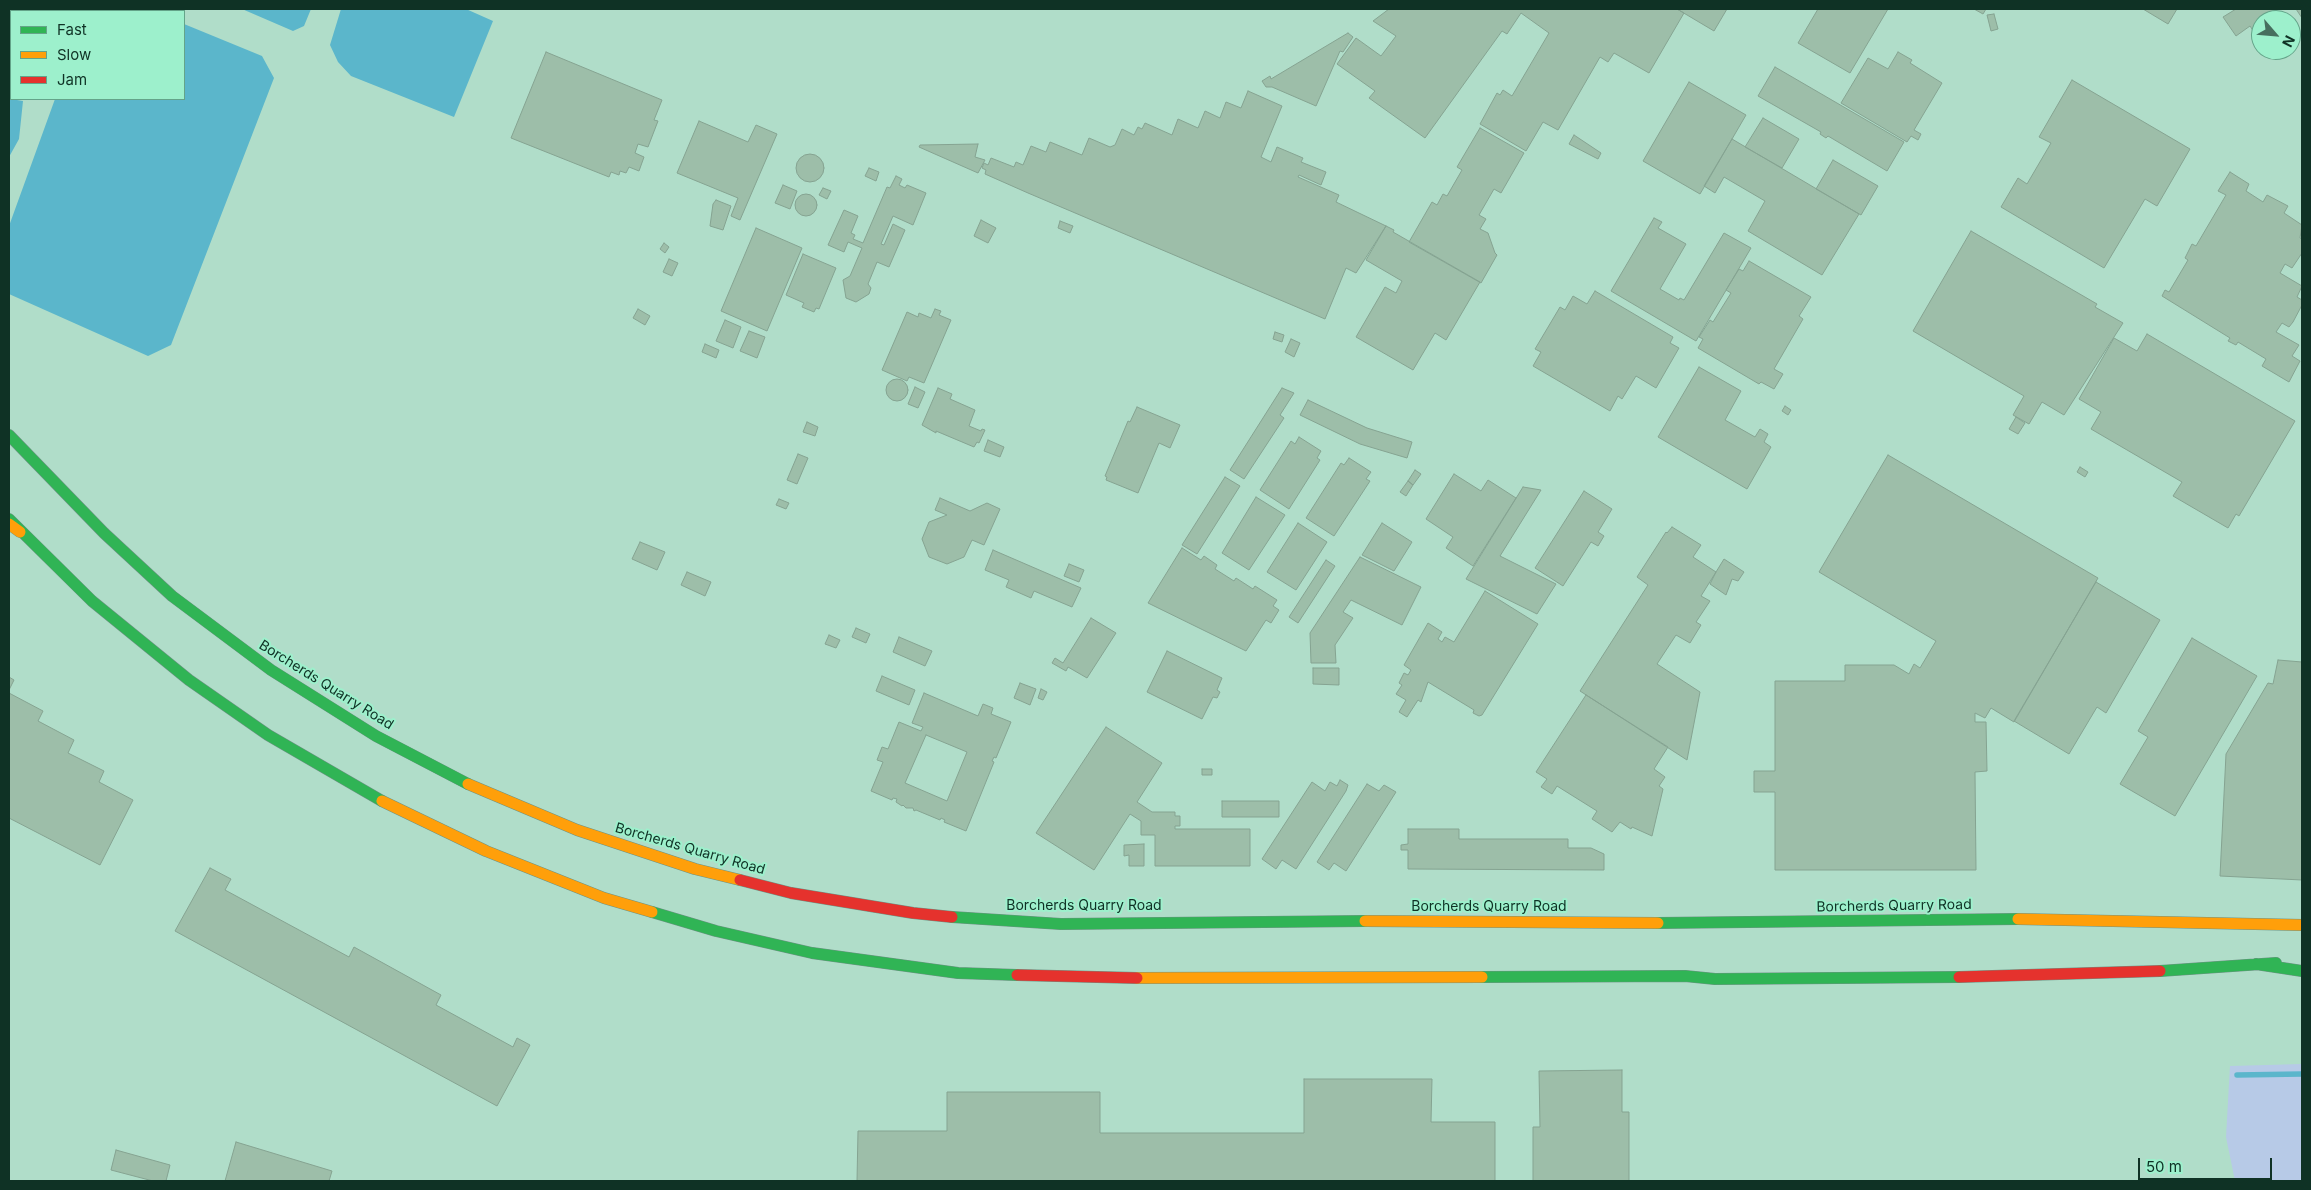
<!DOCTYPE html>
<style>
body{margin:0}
#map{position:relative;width:2311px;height:1190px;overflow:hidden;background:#b0ddc9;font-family:Inter,sans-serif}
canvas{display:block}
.frame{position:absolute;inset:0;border:10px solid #0f3225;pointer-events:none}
.legend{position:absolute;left:10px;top:10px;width:175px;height:90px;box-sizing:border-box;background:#9df0cc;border:1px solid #64a489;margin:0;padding:6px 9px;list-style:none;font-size:15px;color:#0f3225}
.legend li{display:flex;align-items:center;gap:10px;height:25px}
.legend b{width:25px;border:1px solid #64a489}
.north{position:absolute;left:2251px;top:10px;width:50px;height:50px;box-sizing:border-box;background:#9df0cc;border:1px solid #64a489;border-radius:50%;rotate:117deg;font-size:14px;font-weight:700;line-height:20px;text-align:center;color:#0f3225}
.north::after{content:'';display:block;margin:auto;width:18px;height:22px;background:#476e5e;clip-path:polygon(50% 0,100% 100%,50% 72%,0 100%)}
.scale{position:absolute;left:2138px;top:1158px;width:134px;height:22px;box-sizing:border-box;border:2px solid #0f3225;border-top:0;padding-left:6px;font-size:15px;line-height:18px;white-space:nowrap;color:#0f3225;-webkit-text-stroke:4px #9df0cc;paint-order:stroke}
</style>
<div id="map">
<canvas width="2311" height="1190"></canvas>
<div class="frame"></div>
<ul class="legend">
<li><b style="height:6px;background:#30b455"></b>Fast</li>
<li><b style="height:6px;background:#ff9f0a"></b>Slow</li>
<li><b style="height:6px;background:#e5322d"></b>Jam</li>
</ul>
<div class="north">N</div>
<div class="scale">50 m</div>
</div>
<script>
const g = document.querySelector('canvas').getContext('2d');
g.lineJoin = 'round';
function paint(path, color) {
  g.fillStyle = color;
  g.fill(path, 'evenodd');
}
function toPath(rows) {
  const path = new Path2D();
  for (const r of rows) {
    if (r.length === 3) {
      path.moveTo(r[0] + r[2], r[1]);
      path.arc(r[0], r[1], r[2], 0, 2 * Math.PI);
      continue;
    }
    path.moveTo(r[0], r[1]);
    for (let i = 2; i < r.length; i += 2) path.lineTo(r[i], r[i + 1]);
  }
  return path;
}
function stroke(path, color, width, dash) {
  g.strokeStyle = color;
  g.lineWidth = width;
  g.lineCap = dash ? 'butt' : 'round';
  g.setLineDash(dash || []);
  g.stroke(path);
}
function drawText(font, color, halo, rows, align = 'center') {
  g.font = font + ' Inter,sans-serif';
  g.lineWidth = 4;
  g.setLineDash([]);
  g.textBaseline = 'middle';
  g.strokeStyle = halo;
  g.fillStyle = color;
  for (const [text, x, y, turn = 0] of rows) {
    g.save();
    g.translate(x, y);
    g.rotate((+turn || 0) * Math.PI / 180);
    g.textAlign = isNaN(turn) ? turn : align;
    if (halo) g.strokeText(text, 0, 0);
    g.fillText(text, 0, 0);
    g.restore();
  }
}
paint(toPath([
 [2302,1064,2302,1181,2235,1181,2226,1137,2230,1066]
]), '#b7cae7');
paint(toPath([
 [9,9,70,9,69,11,11,11,11,48,9,46],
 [110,9,146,9,152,11,108,11],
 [242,9,311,9,304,26,293,31],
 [341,9,466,9,493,21,454,117,351,76,338,62,330,45],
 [184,24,262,56,274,78,171,345,148,356,9,294,9,226,55,99,184,99],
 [9,90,11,92,11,99,23,101,19,139,9,157]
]), '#5bb6cb');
stroke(toPath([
 [2237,1075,2302,1074]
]), '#5bb6cb', 5.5);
const building = toPath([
 [1389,9,1677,9,1684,13,1649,73,1614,53,1608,62,1600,57,1558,130,1543,122,1526,151,1480,124,1497,93,1500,95,1503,90,1512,96,1549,33,1521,13,1507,34,1502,31,1425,138,1369,98,1375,91,1337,64,1356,38,1381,56,1396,36,1373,21,1389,9],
 [1677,9,1727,9,1714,31,1677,9],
 [1818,9,1888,9,1850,73,1798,43,1818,9],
 [1974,9,1986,9,1983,14,1974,9],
 [2143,9,2177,9,2168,24,2143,9],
 [2236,9,2277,9,2264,17,2266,20,2261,20,2261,27,2254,32,2250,26,2236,36,2223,17,2236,9],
 [2296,9,2302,9,2302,18,2296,9],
 [1994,14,1998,29,1991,31,1987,15,1994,14],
 [1348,33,1353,37,1343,52,1340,51,1316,106,1272,87,1266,87,1262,81,1270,76,1271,79,1348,33],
 [546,52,662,100,654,120,658,121,648,147,638,144,635,153,644,157,639,171,629,167,626,173,620,171,619,175,611,172,609,177,511,138,546,52],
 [1898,52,1912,60,1910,63,1942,83,1914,130,1921,134,1918,140,1911,136,1907,142,1841,103,1868,58,1888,69,1898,52],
 [1775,67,1904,142,1887,171,1828,136,1826,138,1820,134,1821,132,1758,96,1775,67],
 [2072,80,2190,149,2157,206,2145,199,2104,268,2001,207,2018,178,2027,184,2051,143,2039,137,2072,80],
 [1689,82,1746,115,1700,194,1643,161,1689,82],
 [1248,91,1282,106,1261,157,1271,162,1277,147,1303,158,1301,162,1326,172,1321,185,1299,175,1298,177,1339,195,1336,202,1386,226,1356,273,1346,268,1325,319,1028,193,985,174,986,170,982,168,984,163,988,165,991,158,1014,167,1016,162,1023,165,1031,146,1046,152,1050,142,1082,155,1089,138,1110,147,1115,145,1122,129,1134,135,1138,127,1142,129,1145,123,1172,135,1178,119,1198,128,1205,111,1220,118,1226,102,1241,108,1248,91],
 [1763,118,1799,139,1782,168,1745,147,1763,118],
 [699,121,748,142,756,125,777,134,740,220,731,216,738,198,677,173,699,121],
 [1480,128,1524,153,1501,193,1494,189,1479,215,1486,219,1480,229,1488,233,1495,253,1497,255,1481,283,1409,242,1432,202,1437,205,1443,194,1447,196,1462,170,1457,167,1480,128],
 [1574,135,1601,153,1598,159,1569,144,1574,135],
 [1732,139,1859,214,1822,275,1748,231,1765,201,1724,177,1715,193,1704,186,1732,139],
 [978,144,975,157,985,160,978,173,919,147,920,145,978,144],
 [810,168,14],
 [1833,160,1878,186,1861,215,1816,189,1833,160],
 [869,168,879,172,876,181,865,176,869,168],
 [2230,172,2249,184,2246,191,2263,202,2267,195,2288,206,2284,213,2302,225,2300,238,2302,239,2302,253,2292,268,2285,264,2280,273,2302,286,2297,297,2302,300,2302,305,2293,322,2289,327,2282,323,2276,332,2299,345,2292,356,2300,361,2289,382,2262,366,2266,359,2238,342,2236,345,2228,341,2230,338,2162,296,2165,290,2169,292,2188,260,2185,258,2192,244,2196,246,2226,195,2218,191,2230,172],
 [896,176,902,179,899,185,905,188,907,185,926,193,913,225,893,216,881,244,884,245,893,224,905,230,889,267,877,262,868,284,871,288,869,294,856,302,846,298,843,280,850,276,862,248,848,242,844,252,828,245,844,210,858,216,851,233,855,235,853,239,863,243,887,187,890,188,896,176],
 [783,185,797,191,790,209,775,203,783,185],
 [823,188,831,191,827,199,819,195,823,188],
 [806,205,11],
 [716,200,731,206,723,230,710,226,713,204,716,200],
 [1654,218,1662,222,1658,228,1686,244,1660,289,1679,300,1680,298,1684,300,1724,233,1751,248,1696,341,1611,291,1654,218],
 [981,220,996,228,988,243,974,236,981,220],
 [1060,221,1073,226,1070,233,1058,228,1060,221],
 [1386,226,1394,230,1393,232,1480,282,1446,340,1435,333,1413,370,1356,337,1385,287,1396,293,1402,281,1366,260,1386,226],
 [756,228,802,248,767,331,721,311,756,228],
 [1971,231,2097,304,2095,307,2123,323,2064,415,2042,402,2029,424,2013,415,2024,396,1913,331,1971,231],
 [664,243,669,247,665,253,660,249,664,243],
 [803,254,836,268,819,309,816,308,814,312,802,307,804,303,786,295,803,254],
 [669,259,678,263,672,276,663,272,669,259],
 [1749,261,1811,297,1799,316,1803,319,1774,369,1783,374,1774,389,1761,382,1759,384,1698,348,1703,339,1699,337,1710,320,1713,322,1731,293,1726,290,1739,269,1743,271,1749,261],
 [1595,291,1673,337,1670,343,1679,348,1656,388,1636,376,1622,399,1618,396,1610,411,1533,366,1541,352,1535,349,1560,307,1565,310,1573,296,1587,304,1595,291],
 [638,309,650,316,645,325,633,318,638,309],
 [935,309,941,311,939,315,951,320,924,383,909,377,907,381,882,370,907,312,918,317,919,313,931,318,935,309],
 [725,320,741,327,733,348,716,341,725,320],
 [749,331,765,337,757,358,740,351,749,331],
 [1275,332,1284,335,1282,342,1273,339,1275,332],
 [2147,334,2295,421,2239,516,2236,514,2228,528,2173,496,2182,482,2091,429,2101,412,2079,399,2114,338,2137,351,2147,334],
 [1291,339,1300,343,1294,357,1285,352,1291,339],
 [705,344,719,350,716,358,702,352,705,344],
 [1699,367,1741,391,1725,420,1755,437,1760,429,1768,434,1764,442,1771,447,1747,489,1658,437,1699,367],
 [897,390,11],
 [915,387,925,392,918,408,908,404,915,387],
 [938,388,952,394,950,399,975,410,969,426,981,431,982,429,985,430,979,443,977,442,974,447,936,431,936,433,922,425,938,388],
 [1282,388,1294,393,1280,415,1284,418,1244,479,1230,470,1282,388],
 [1308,400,1367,428,1412,442,1407,458,1360,444,1300,415,1308,400],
 [1785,406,1791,410,1788,415,1782,411,1785,406],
 [1137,407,1180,425,1170,448,1159,443,1138,493,1106,480,1107,477,1105,476,1128,421,1130,422,1137,407],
 [2016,417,2025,423,2018,434,2009,429,2016,417],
 [807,422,818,427,815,436,803,432,807,422],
 [1299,437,1321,451,1317,458,1320,460,1289,509,1260,490,1291,441,1295,444,1299,437],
 [988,440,1004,447,1000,457,984,451,988,440],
 [798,454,808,458,797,484,787,480,798,454],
 [1888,455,2098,578,2014,722,1991,708,1985,718,1975,713,1975,722,1986,722,1987,771,1975,772,1976,870,1775,870,1775,792,1754,792,1754,771,1775,771,1775,681,1845,681,1845,665,1894,665,1909,674,1914,664,1920,668,1936,641,1819,572,1888,455],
 [1349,458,1371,472,1366,479,1370,481,1334,536,1306,518,1341,463,1344,465,1349,458],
 [2080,467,2088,472,2085,477,2077,472,2080,467],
 [1415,470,1421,474,1413,485,1408,481,1415,470],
 [1454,474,1481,491,1488,480,1516,498,1473,566,1446,548,1453,537,1426,519,1454,474],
 [1225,477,1240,486,1197,554,1182,545,1225,477],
 [1408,481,1413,485,1406,496,1400,492,1408,481],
 [1523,487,1541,490,1500,556,1556,584,1537,614,1466,579,1523,487],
 [1584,491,1612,509,1598,532,1604,536,1598,546,1591,542,1563,586,1535,568,1584,491],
 [1256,497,1285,515,1249,570,1222,553,1256,497],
 [940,498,970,511,987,503,1000,509,984,545,972,540,964,557,947,564,929,557,922,539,929,522,947,515,935,510,940,498],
 [779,499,789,503,786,509,776,505,779,499],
 [1298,523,1327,542,1296,590,1267,572,1298,523],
 [1382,523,1412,542,1394,571,1362,555,1382,523],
 [1672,527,1701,545,1693,557,1716,572,1724,559,1744,572,1738,581,1732,579,1726,595,1710,584,1716,572,1701,596,1710,601,1696,622,1701,625,1690,643,1676,635,1657,664,1700,692,1687,760,1580,691,1648,585,1637,577,1666,532,1667,533,1672,527],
 [640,542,665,552,657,570,632,559,640,542],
 [1182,548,1201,560,1204,556,1217,565,1215,569,1234,581,1236,578,1253,589,1255,586,1277,600,1273,606,1279,610,1271,623,1266,620,1246,651,1148,603,1182,548],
 [993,550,1081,588,1072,607,1034,591,1031,598,1006,587,1009,580,985,570,993,550],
 [1360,557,1421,587,1402,625,1351,600,1343,612,1353,618,1335,645,1336,663,1311,663,1310,633,1360,557],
 [1326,560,1335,566,1298,623,1289,617,1326,560],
 [1069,564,1084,570,1079,582,1064,576,1069,564],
 [687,572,711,582,705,596,681,585,687,572],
 [2096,582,2160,620,2106,713,2097,707,2069,754,2014,721,2096,582],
 [1485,591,1538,624,1482,715,1479,716,1473,713,1474,710,1428,682,1421,702,1418,700,1407,717,1399,712,1406,700,1396,694,1402,685,1399,683,1404,673,1408,675,1411,670,1404,665,1428,623,1442,632,1438,639,1442,642,1445,637,1454,642,1485,591],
 [1091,618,1116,633,1087,678,1068,667,1066,671,1052,663,1055,658,1063,663,1091,618],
 [856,628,870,634,866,643,852,637,856,628],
 [829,635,840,640,836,648,825,644,829,635],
 [899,637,932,651,925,666,893,652,899,637],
 [2192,638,2257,676,2175,816,2120,784,2148,737,2138,731,2192,638],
 [1167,651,1222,678,1217,690,1220,692,1217,698,1213,697,1202,719,1147,692,1167,651],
 [2278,660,2302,662,2302,880,2220,876,2226,754,2268,683,2273,684,2278,660],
 [1313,668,1339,668,1339,685,1313,684,1313,668],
 [882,676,915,690,909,705,876,691,882,676],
 [9,677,14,680,9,690,9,677],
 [1020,683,1036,689,1030,705,1014,698,1020,683],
 [1041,689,1047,692,1043,700,1038,698,1041,689],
 [9,693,43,711,38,721,74,740,68,753,104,771,99,782,133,800,100,865,9,818,9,693],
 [924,693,978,716,983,704,993,708,991,714,1011,722,996,758,994,757,992,761,994,762,966,831,944,822,945,820,941,818,940,820,916,810,914,811,913,808,906,808,903,805,902,806,896,802,897,799,893,798,892,800,871,791,883,762,877,760,882,747,888,749,899,722,921,731,923,727,912,723,924,693],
 [926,735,967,752,947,801,905,783,926,735],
 [1586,695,1668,747,1654,769,1665,777,1659,786,1663,789,1652,836,1632,827,1631,829,1620,822,1612,832,1592,819,1597,811,1557,786,1552,794,1541,787,1547,779,1536,772,1586,695],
 [1106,727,1162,763,1137,802,1152,812,1175,812,1175,816,1180,816,1180,826,1175,826,1175,829,1250,829,1250,866,1155,866,1155,835,1141,835,1141,821,1130,814,1094,870,1036,833,1106,727],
 [1202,769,1212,769,1212,775,1202,775,1202,769],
 [1340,780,1348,785,1346,791,1296,869,1282,860,1276,869,1262,859,1312,782,1325,791,1330,782,1337,786,1340,780],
 [1367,784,1379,791,1384,785,1396,792,1346,871,1334,863,1329,870,1317,862,1367,784],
 [1222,801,1279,801,1279,817,1222,817,1222,801],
 [1408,829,1459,829,1459,839,1568,839,1568,848,1591,848,1604,854,1604,870,1408,869,1408,850,1401,850,1401,845,1408,844,1408,829],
 [1144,844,1144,866,1129,866,1129,855,1124,856,1124,845,1144,844],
 [210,868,231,879,225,890,349,957,354,947,441,995,436,1005,513,1047,517,1038,530,1045,497,1106,175,931,210,868],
 [1622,1070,1622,1112,1629,1112,1629,1181,1533,1181,1533,1127,1540,1127,1539,1071,1622,1070],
 [1304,1079,1432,1079,1431,1122,1495,1122,1495,1181,857,1181,858,1131,947,1131,947,1092,1100,1092,1100,1133,1304,1133,1304,1079],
 [236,1142,332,1171,329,1181,225,1181,236,1142],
 [116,1150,170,1165,166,1181,153,1181,111,1170,116,1150]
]);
paint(building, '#9dbea9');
stroke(building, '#85a391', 1);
const fast = toPath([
 [9,435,104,533,172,596,271,670,376,736,468,784],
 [9,519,92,601,189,680,268,735,382,801],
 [652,912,716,931,812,953,958,973,1017,975],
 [952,917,1061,924,1365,921],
 [1658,923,2018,919],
 [2256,964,2302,971],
 [2160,971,2276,963],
 [1482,977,1685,976,1715,979,1959,977]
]);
const slow = toPath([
 [9,524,20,532],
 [468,784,577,830,695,869,740,880],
 [382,801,486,851,604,898,652,912],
 [2018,919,2302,925],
 [1365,921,1658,923],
 [1137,978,1482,977]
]);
const jam = toPath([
 [740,880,791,893,913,913,952,917],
 [1017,975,1137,978],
 [1959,977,2160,971]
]);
stroke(fast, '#6d9284', 12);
stroke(slow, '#6d9284', 12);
stroke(jam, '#6d9284', 12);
stroke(fast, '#30b455', 11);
stroke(slow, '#ff9f0a', 11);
stroke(jam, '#e5322d', 11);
drawText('14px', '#0f3225', '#9df0cc', [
 ["Borcherds Quarry Road",326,685,32],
 ["Borcherds Quarry Road",690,849,16],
 ["Borcherds Quarry Road",1084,906],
 ["Borcherds Quarry Road",1894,906,-1],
 ["Borcherds Quarry Road",1489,907]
]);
</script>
